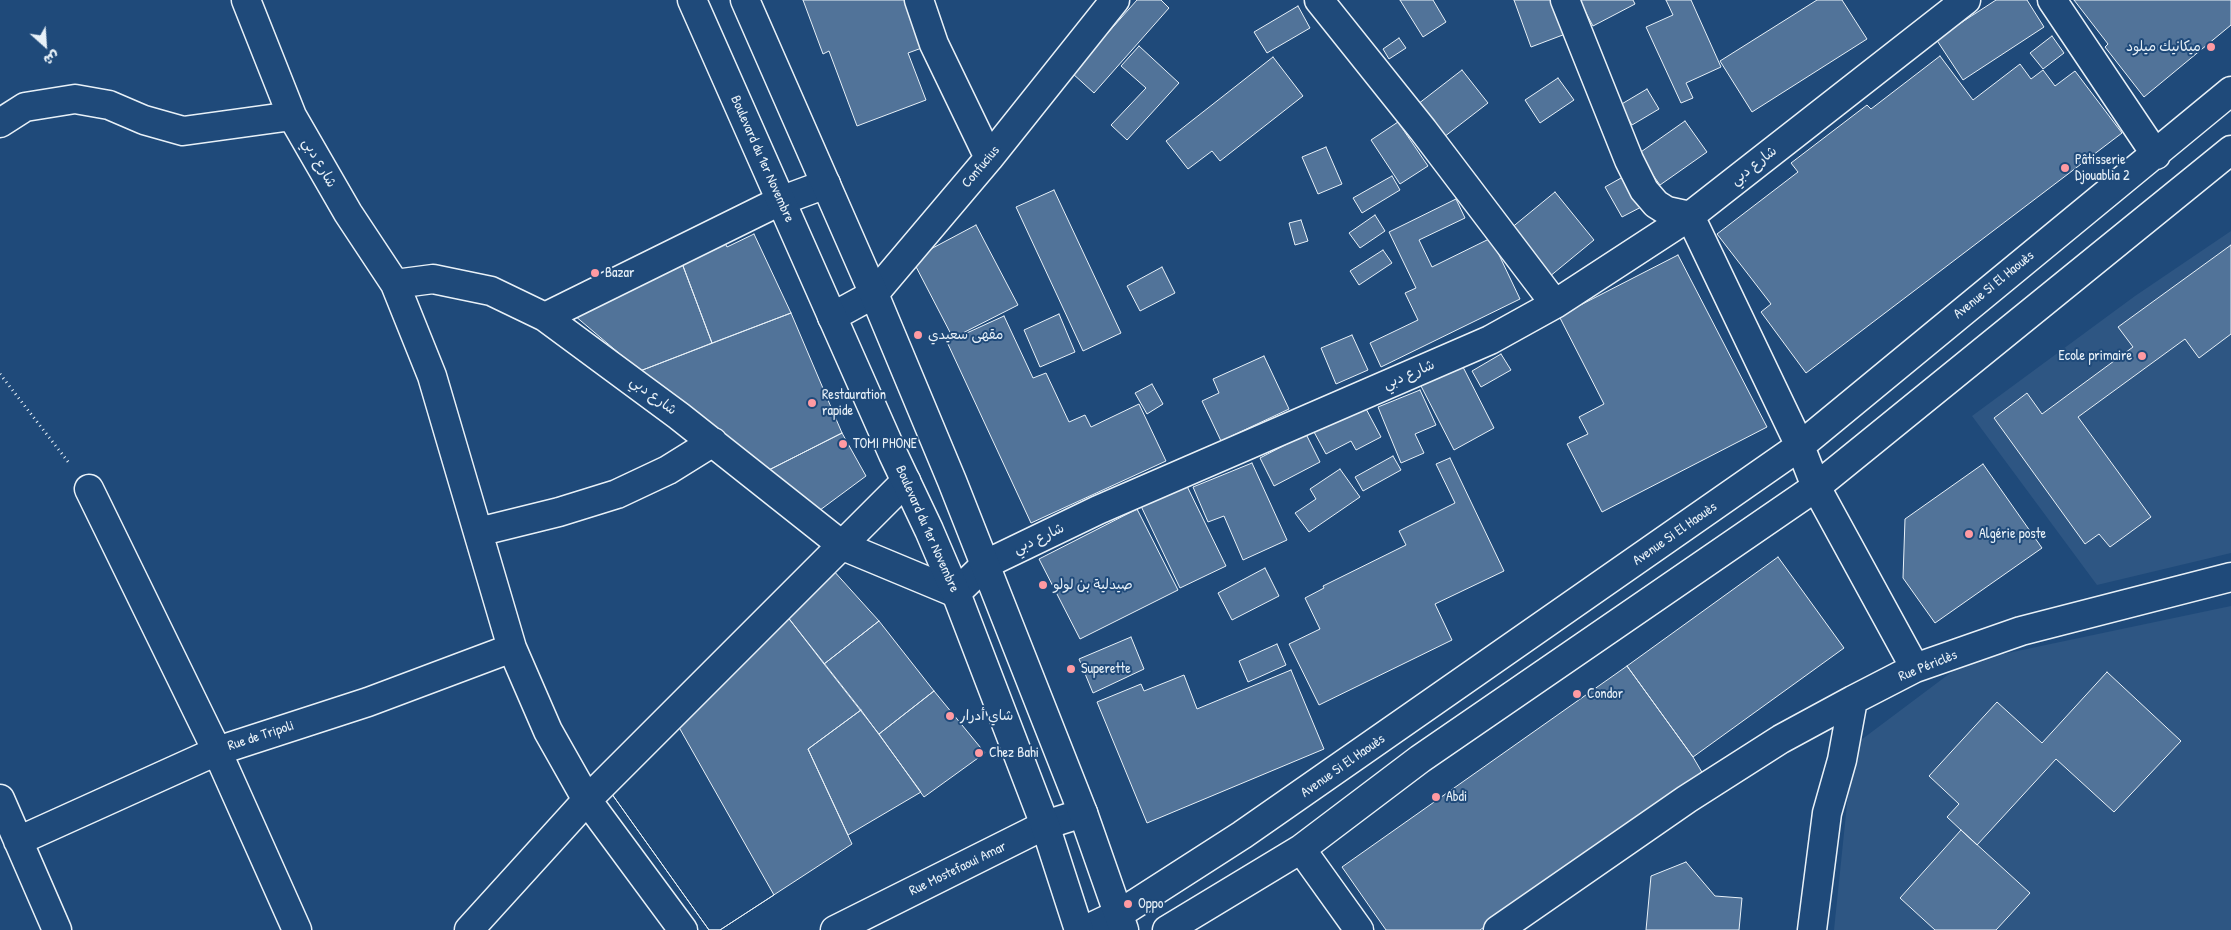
<!DOCTYPE html>
<meta charset="utf-8">
<style>
body{margin:0}
#map{position:relative;width:2231px;height:930px;overflow:hidden;background:#1f4a7a;font-family:"Patrick Hand","Playpen Sans Arabic",sans-serif}
canvas{display:block}
.north{position:absolute;left:20px;top:20px;width:50px;height:50px;-webkit-text-stroke:4px #1f4a7a;paint-order:stroke;rotate:154deg;font-size:14px;font-weight:700;line-height:20px;text-align:center;color:#e8f1f8}
.north::after{content:'';display:block;margin:auto;width:18px;height:22px;background:#e8f1f8;clip-path:polygon(50% 0,100% 100%,50% 72%,0 100%)}
</style>
<div id="map">
<canvas width="2231" height="930"></canvas>
<div class="north">ش</div>
</div>
<script>
const g = document.querySelector('canvas').getContext('2d');
g.lineJoin = 'round';
function paint(path, color) {
  g.fillStyle = color;
  g.fill(path, 'evenodd');
}
function toPath(rows) {
  const path = new Path2D();
  for (const r of rows) {
    path.moveTo(r[0], r[1]);
    for (let i = 2; i < r.length; i += 2) path.lineTo(r[i], r[i + 1]);
  }
  return path;
}
function stroke(path, color, width, dash) {
  g.strokeStyle = color;
  g.lineWidth = width;
  g.lineCap = dash ? 'butt' : 'round';
  g.setLineDash(dash || []);
  g.stroke(path);
}
function drawText(font, color, halo, rows, align = 'center') {
  g.font = font + ' "Patrick Hand","Playpen Sans Arabic",sans-serif';
  g.lineWidth = 4;
  g.setLineDash([]);
  g.textBaseline = 'middle';
  g.strokeStyle = halo;
  g.fillStyle = color;
  for (const [text, x, y, turn = 0] of rows) {
    g.save();
    g.translate(x, y);
    g.rotate((+turn || 0) * Math.PI / 180);
    g.textAlign = isNaN(turn) ? turn : align;
    if (halo) g.strokeText(text, 0, 0);
    g.fillText(text, 0, 0);
    g.restore();
  }
}
paint(toPath([
 [2231,231,2231,553,2097,585,1972,416,2135,296],
 [2231,606,2231,930,1834,930,1853,746,1965,662]
]), '#2e5683');
const building = toPath([
 [803,0,913,0,930,45,908,53,926,100,857,126,829,51,823,54,803,0],
 [1137,0,1161,0,1169,8,1094,93,1072,73,1137,0],
 [1400,0,1433,0,1446,22,1423,37,1400,0],
 [1514,0,1556,0,1568,33,1531,47,1514,0],
 [1579,0,1633,0,1635,4,1593,26,1579,0],
 [1666,0,1691,0,1721,67,1686,83,1693,98,1681,103,1646,27,1673,15,1666,0],
 [1817,0,1842,0,1867,39,1752,112,1720,61,1817,0],
 [1996,0,2027,0,2044,27,1963,80,1936,39,1996,0],
 [2074,0,2231,0,2231,25,2144,97,2105,47,2108,44,2074,0],
 [1298,6,1310,28,1267,53,1254,32,1298,6],
 [2052,36,2064,53,2043,69,2030,53,2052,36],
 [1399,38,1406,48,1389,59,1383,49,1399,38],
 [1139,46,1179,83,1127,140,1111,125,1146,88,1121,66,1139,46],
 [1940,56,1973,100,2020,64,2031,79,2043,70,2055,86,2075,71,2122,133,1806,373,1761,312,1771,304,1717,234,1798,172,1791,163,1867,105,1871,109,1940,56],
 [1273,57,1303,96,1220,161,1212,151,1188,169,1166,141,1273,57],
 [1462,70,1488,103,1444,137,1418,104,1462,70],
 [1558,78,1574,100,1540,123,1525,100,1558,78],
 [1647,89,1659,109,1632,125,1620,105,1647,89],
 [1685,121,1707,152,1660,185,1638,154,1685,121],
 [1398,122,1428,166,1400,184,1371,140,1398,122],
 [1326,147,1342,184,1318,194,1302,157,1326,147],
 [1630,173,1647,204,1622,217,1605,187,1630,173],
 [1392,176,1400,190,1362,213,1353,198,1392,176],
 [1054,190,1121,333,1083,351,1016,207,1054,190],
 [1555,192,1594,240,1549,277,1510,229,1555,192],
 [1456,199,1465,218,1419,240,1432,267,1491,238,1520,299,1381,367,1370,343,1418,320,1405,293,1416,288,1389,232,1456,199],
 [1375,215,1385,231,1360,248,1349,233,1375,215],
 [1301,220,1308,241,1295,245,1289,223,1301,220],
 [976,225,1018,305,953,338,912,259,976,225],
 [754,234,791,313,712,343,680,258,724,241,727,247,754,234],
 [2231,245,2231,334,2199,358,2185,339,2078,417,2151,517,2110,547,2099,534,2085,544,1994,418,2027,393,2042,414,2133,347,2118,327,2231,245],
 [1383,250,1392,263,1359,285,1350,271,1383,250],
 [1678,255,1767,427,1602,512,1567,444,1588,434,1579,417,1604,404,1559,316,1678,255],
 [680,258,712,343,640,371,568,310,680,258],
 [1162,267,1175,293,1140,311,1127,286,1162,267],
 [791,313,842,433,759,475,640,371,791,313],
 [1059,314,1075,352,1040,367,1024,330,1059,314],
 [1004,316,1033,378,1046,373,1069,422,1085,415,1091,427,1139,404,1166,461,1031,523,947,342,1004,316],
 [1352,335,1368,370,1336,384,1321,348,1352,335],
 [1501,354,1511,370,1481,387,1472,371,1501,354],
 [1264,356,1289,409,1221,441,1202,401,1219,393,1213,379,1264,356],
 [1462,365,1494,428,1454,450,1421,386,1462,365],
 [1152,384,1163,404,1147,414,1135,393,1152,384],
 [1420,390,1436,425,1415,434,1424,453,1401,463,1378,407,1420,390],
 [1364,405,1381,437,1356,450,1351,441,1326,454,1314,432,1364,405],
 [842,433,866,476,812,516,759,475,842,433],
 [1306,434,1320,462,1274,486,1260,458,1306,434],
 [1393,456,1401,470,1363,491,1355,477,1393,456],
 [1450,458,1504,571,1435,604,1452,640,1319,705,1289,644,1320,629,1305,598,1324,588,1323,586,1406,545,1399,531,1455,503,1436,464,1450,458],
 [1252,463,1287,540,1243,560,1224,516,1208,522,1193,487,1252,463],
 [1983,464,2042,548,1935,623,1903,578,1905,519,1983,464],
 [1340,469,1360,497,1309,532,1295,513,1316,499,1310,489,1340,469],
 [1185,482,1226,566,1180,588,1140,504,1185,482],
 [1137,509,1178,590,1080,639,1039,559,1137,509],
 [1778,557,1844,648,1693,757,1627,666,1778,557],
 [1265,568,1279,596,1232,620,1218,593,1265,568],
 [832,569,879,621,824,664,783,611,832,569],
 [783,611,861,710,808,749,852,844,720,930,709,930,609,790,783,611],
 [879,621,934,691,879,734,824,664,879,621],
 [1131,637,1144,669,1093,693,1079,659,1131,637],
 [1277,644,1286,665,1248,682,1239,661,1277,644],
 [1627,666,1693,757,1703,774,1480,930,1386,930,1342,867,1627,666],
 [1291,670,1324,749,1147,823,1097,702,1141,684,1144,691,1184,675,1197,709,1291,670],
 [2107,672,2181,741,2114,812,2056,759,1977,845,1947,817,1959,804,1929,776,1997,702,2042,743,2107,672],
 [934,691,985,753,924,797,879,734,934,691],
 [861,710,921,792,848,835,808,749,861,710],
 [676,722,774,895,720,930,709,930,609,790,676,722],
 [1961,830,2030,893,1996,930,1935,930,1900,898,1961,830],
 [1686,862,1715,896,1742,898,1739,930,1646,930,1651,876,1686,862]
]);
paint(building, '#517399');
stroke(building, '#e8f1f8', 1);
const street = toPath([
 [246,0,292,116,348,213,395,284,433,279,491,291,545,317,679,416,843,546,956,593,986,564,1098,510,1490,340,1555,304,1690,216,1966,0],
 [919,0,934,44,989,158],
 [1319,0,1423,130,1555,304],
 [1565,0,1629,160,1644,190,1656,204,1667,211,1690,216,1800,446,1816,487,1915,668],
 [2052,0,2156,155],
 [0,123,25,107,75,99,109,105,144,120,183,131,292,116],
 [395,284,432,376,512,648,548,731,587,800,683,930],
 [545,317,780,201,826,184],
 [832,317,874,294,989,158,1115,0],
 [89,489,217,751,297,930],
 [478,532,559,512,617,494,668,470,713,442],
 [0,799,57,930],
 [18,841,217,751,368,702,512,648],
 [1301,849,1359,930],
 [469,930,587,800,906,481],
 [835,930,1045,825,1083,813],
 [1085,930,1119,914,1242,835,1800,446,2231,91],
 [1167,930,1301,849,1420,759,1816,487,2231,150],
 [1498,930,1687,799,1781,739,1853,700],
 [1812,930,1827,813,1842,760,1853,700,1915,668,2021,631,2231,577]
]);
const secondary = toPath([
 [692,0,893,454,929,530,956,593,1045,825,1079,930],
 [745,0,874,294,952,481,1083,813,1124,930]
]);
stroke(street, '#e8f1f8', 31);
stroke(secondary, '#e8f1f8', 31);
stroke(toPath([
 [0,374,69,463]
]), '#e8f1f8', 3, [1, 4]);
stroke(street, '#1f4a7a', 28);
stroke(secondary, '#1f4a7a', 28);
for (const [x, y, r, color] of [
 [2211,47,5,"#ff9aa2"],
 [2065,168,5,"#ff9aa2"],
 [595,273,5,"#ff9aa2"],
 [918,335,5,"#ff9aa2"],
 [2142,356,5,"#ff9aa2"],
 [812,403,5,"#ff9aa2"],
 [843,444,5,"#ff9aa2"],
 [1969,534,5,"#ff9aa2"],
 [1043,585,5,"#ff9aa2"],
 [1071,669,5,"#ff9aa2"],
 [1577,694,5,"#ff9aa2"],
 [950,716,5,"#ff9aa2"],
 [979,753,5,"#ff9aa2"],
 [1436,797,5,"#ff9aa2"],
 [1128,904,5,"#ff9aa2"]
]) {
  const dot = new Path2D();
  dot.arc(x, y, r, 0, 2 * Math.PI);
  g.fillStyle = color;
  g.fill(dot);
  stroke(dot, '#1f4a7a', 2);
}
drawText('14px', '#e8f1f8', '#1f4a7a', [
 ["ميكانيك ميلود",2201,47,"right"],
 ["Pâtisserie",2075,160],
 ["Djouablia 2",2075,176],
 ["Bazar",605,273],
 ["مقهى سعيدي",928,335],
 ["Ecole primaire",2132,356,"right"],
 ["Restauration",822,395],
 ["rapide",822,411],
 ["TOMI PHONE",853,444],
 ["Algérie poste",1979,534],
 ["صيدلية بن لولو",1053,585],
 ["Superette",1081,669],
 ["Condor",1587,694],
 ["شاي أدرار",960,716],
 ["Chez Bahi",989,753],
 ["Abdi",1446,797],
 ["Oppo",1138,904]
], 'left');
drawText('14px', '#e8f1f8', '#1f4a7a', [
 ["Boulevard du 1er Novembre",762,159,66],
 ["شارع دبي",319,163,60],
 ["شارع دبي",1754,166,-38],
 ["Confucius",981,167,-50],
 ["Avenue Si El Haouès",1994,285,-39],
 ["شارع دبي",1409,375,-23],
 ["شارع دبي",653,396,37],
 ["Boulevard du 1er Novembre",927,529,66],
 ["Avenue Si El Haouès",1675,534,-35],
 ["شارع دبي",1039,539,-25],
 ["Rue Périclès",1928,666,-22],
 ["Rue de Tripoli",261,736,-18],
 ["Avenue Si El Haouès",1343,766,-35],
 ["Rue Mostefaoui Amar",958,869,-26]
]);
</script>
